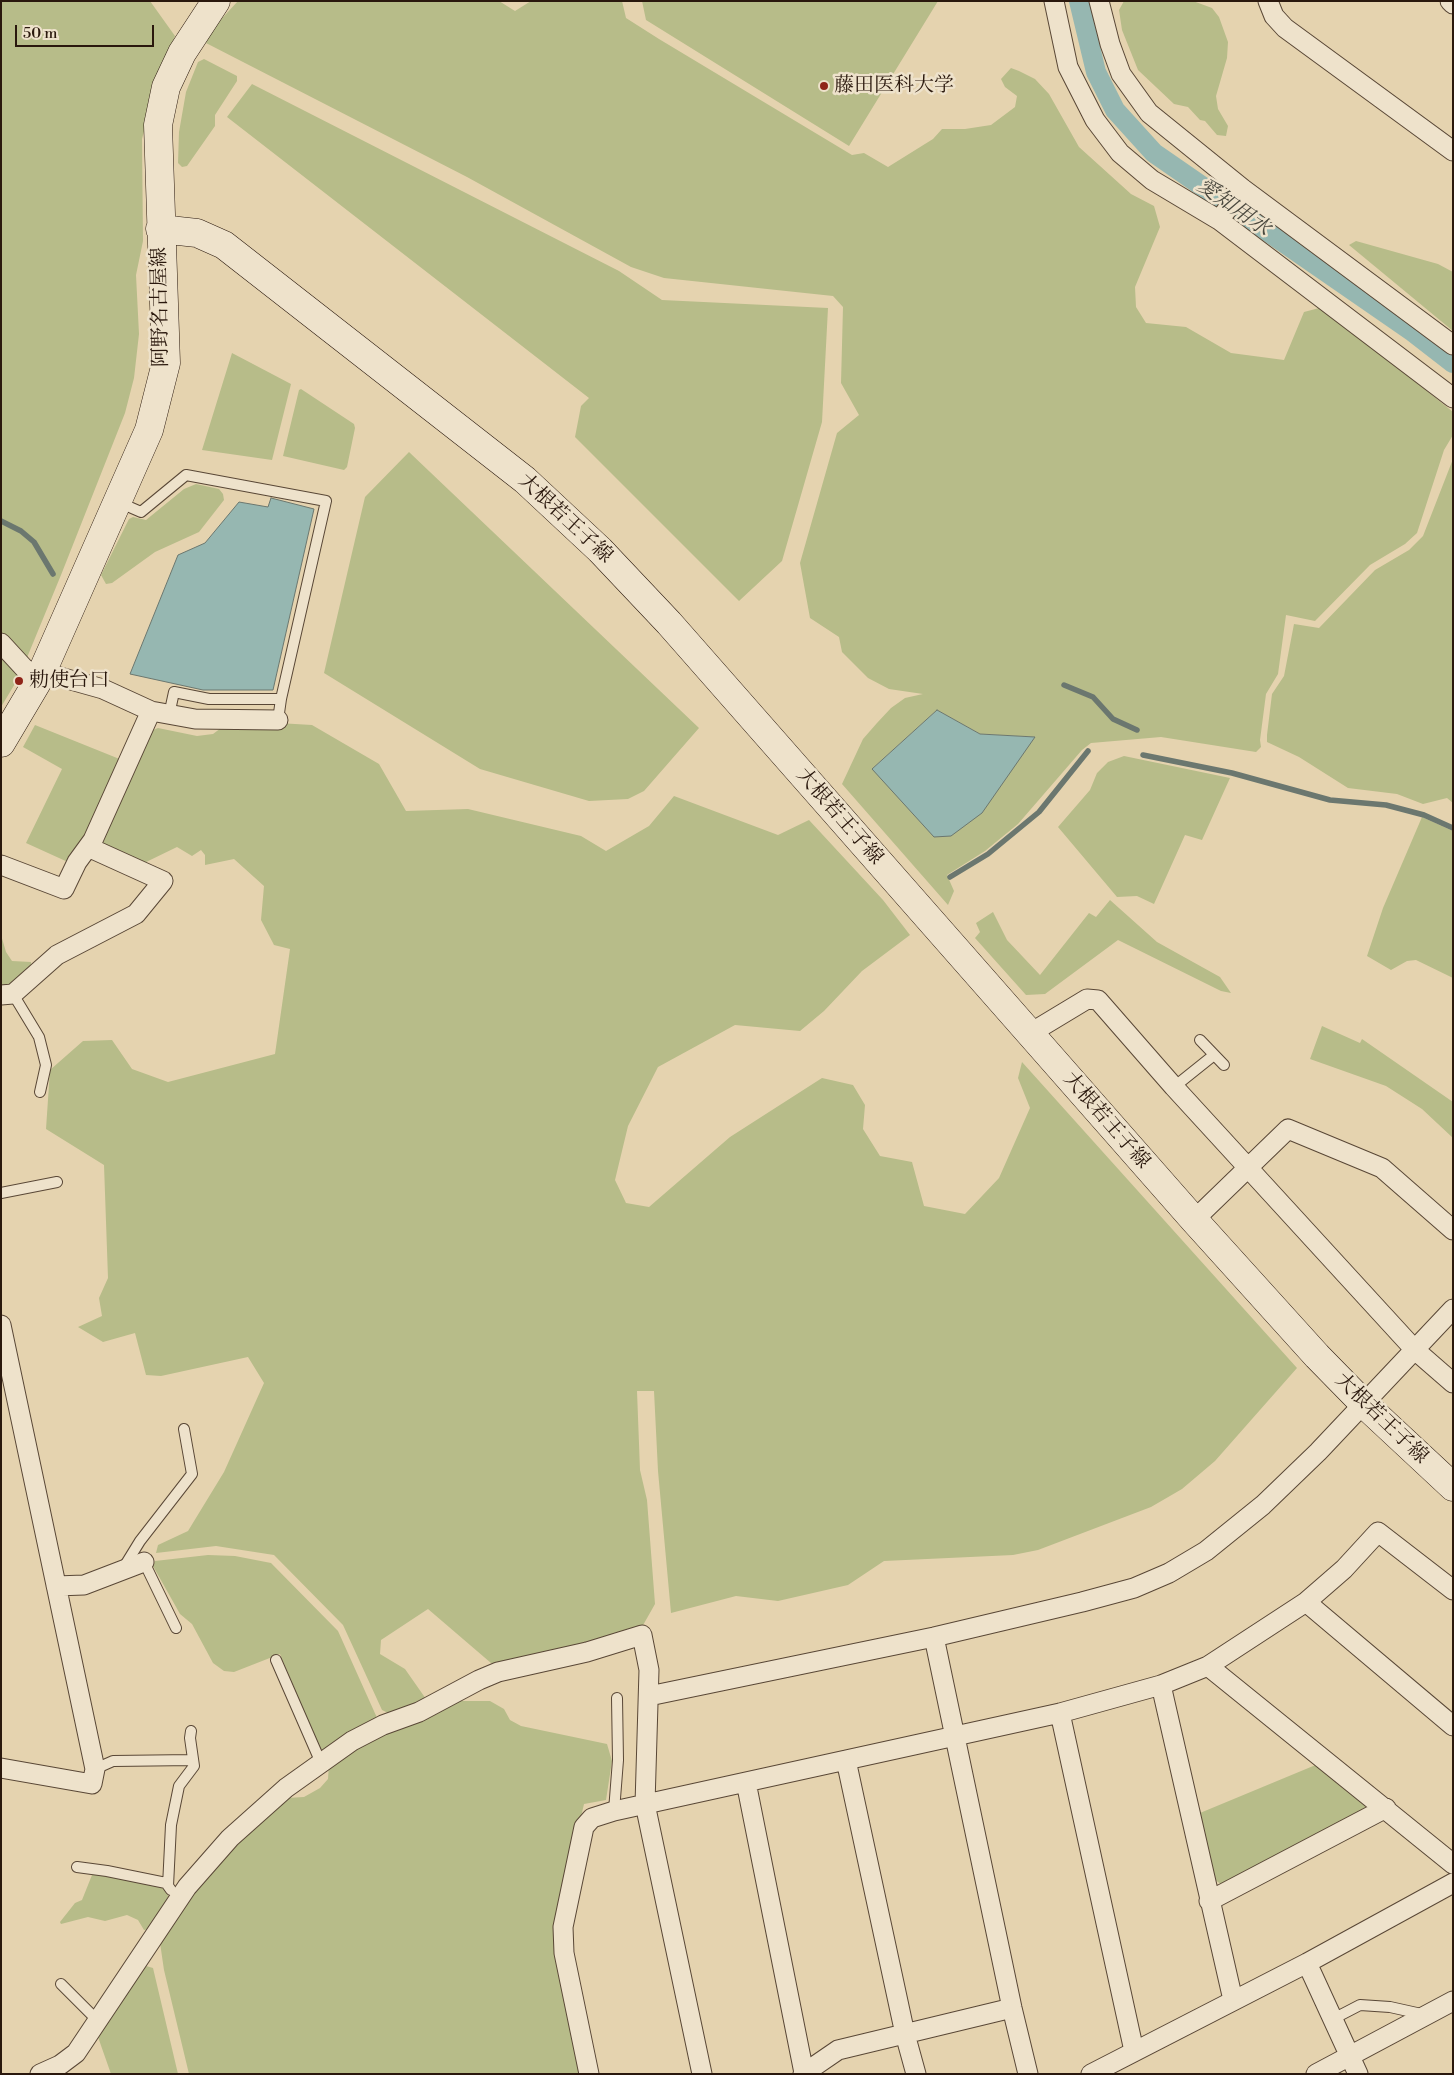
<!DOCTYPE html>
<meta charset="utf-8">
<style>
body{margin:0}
#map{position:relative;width:1454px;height:2075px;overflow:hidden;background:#e5d3af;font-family:"Libre Bodoni",serif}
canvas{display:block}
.frame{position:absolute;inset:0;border:2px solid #2a180d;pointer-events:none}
.scale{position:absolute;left:15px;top:25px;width:139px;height:22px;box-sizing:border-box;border:2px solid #2a180d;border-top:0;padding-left:6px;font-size:15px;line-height:18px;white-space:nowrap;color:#2a180d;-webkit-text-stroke:4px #eee2cb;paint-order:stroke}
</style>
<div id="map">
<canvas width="1454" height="2075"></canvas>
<div class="frame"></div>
<div class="scale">50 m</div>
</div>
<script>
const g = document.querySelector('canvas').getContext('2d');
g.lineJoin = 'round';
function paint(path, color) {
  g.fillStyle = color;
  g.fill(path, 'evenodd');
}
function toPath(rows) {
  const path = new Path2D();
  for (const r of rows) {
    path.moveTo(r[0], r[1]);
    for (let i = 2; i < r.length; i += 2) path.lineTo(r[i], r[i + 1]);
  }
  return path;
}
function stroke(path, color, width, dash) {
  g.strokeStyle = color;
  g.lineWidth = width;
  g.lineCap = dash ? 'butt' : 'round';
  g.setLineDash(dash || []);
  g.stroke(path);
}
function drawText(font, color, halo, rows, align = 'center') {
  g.font = font + ' "Libre Bodoni","Noto Serif JP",serif';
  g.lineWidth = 5;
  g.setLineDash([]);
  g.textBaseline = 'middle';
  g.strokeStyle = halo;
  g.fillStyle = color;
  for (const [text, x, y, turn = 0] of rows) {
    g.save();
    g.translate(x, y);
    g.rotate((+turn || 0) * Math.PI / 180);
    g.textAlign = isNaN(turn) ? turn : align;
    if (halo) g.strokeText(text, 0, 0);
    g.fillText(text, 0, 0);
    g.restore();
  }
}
paint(toPath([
 [1,1,150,1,175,36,158,77,142,139,143,241,136,275,139,334,134,378,125,413,61,575,19,677,1,707],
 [238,1,499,1,515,11,531,1,622,1,626,18,659,39,852,155,864,153,888,167,933,139,942,129,965,129,991,125,1015,107,1017,96,1005,87,1001,79,1011,68,1019,71,1035,79,1049,94,1079,147,1131,194,1154,206,1160,227,1135,287,1136,307,1146,323,1186,327,1231,353,1284,360,1304,312,1323,307,1453,412,1453,435,1444,450,1417,533,1405,544,1370,565,1315,621,1286,615,1278,674,1266,694,1260,740,1261,747,1256,752,1161,737,1091,743,1082,750,1018,824,985,851,947,875,954,891,948,905,842,784,863,739,877,723,891,708,905,698,923,694,889,689,868,678,842,652,839,637,810,618,800,563,837,433,859,415,841,383,843,307,833,296,664,278,631,267,467,177,206,43,214,27],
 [937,710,980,734,1034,737,872,769],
 [642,1,938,1,849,146,646,20],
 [1124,1,1193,1,1212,8,1219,17,1228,42,1227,58,1216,96,1218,109,1228,126,1226,136,1217,135,1205,121,1200,120,1188,107,1174,104,1138,70,1122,30,1119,10],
 [204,59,237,76,237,81,215,115,215,126,187,166,182,167,178,163,179,132,186,92,198,62],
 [252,84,619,271,662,300,828,308,822,422,782,561,739,601,575,437,581,406,589,398,227,117],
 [1356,241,1438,264,1453,272,1453,331,1349,245],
 [232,353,291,384,272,460,202,450],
 [301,389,354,424,355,428,347,467,344,470,283,456,299,390],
 [409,452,699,728,644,791,628,799,589,801,480,769,324,673,365,497],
 [1453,459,1453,803,1447,798,1423,804,1397,794,1348,788,1299,757,1267,742,1267,735,1272,694,1284,676,1294,624,1319,628,1375,570,1409,550,1423,536],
 [196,484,219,489,223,494,224,500,199,532,155,552,112,583,106,584,101,575,129,519,133,517,146,520,184,489],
 [278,723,312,725,379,764,406,811,468,809,581,836,606,851,649,826,674,796,778,835,809,820,883,900,910,935,862,971,824,1011,800,1031,735,1025,658,1067,628,1126,615,1180,626,1203,649,1207,730,1137,822,1078,853,1085,865,1105,863,1129,880,1156,912,1162,924,1206,965,1214,999,1178,1030,1108,1018,1078,1022,1062,1297,1368,1215,1461,1182,1489,1151,1507,1038,1550,1013,1555,884,1561,848,1585,778,1601,736,1596,671,1613,658,1471,654,1391,637,1391,640,1470,647,1500,655,1604,642,1627,498,1669,428,1609,381,1640,380,1654,405,1669,426,1699,390,1714,382,1710,343,1625,274,1555,216,1546,156,1553,158,1545,188,1531,224,1472,264,1383,248,1357,161,1376,146,1375,135,1333,103,1342,78,1327,102,1316,99,1298,108,1278,104,1165,46,1129,50,1070,83,1041,112,1040,132,1069,168,1082,275,1054,290,949,274,945,261,920,264,886,234,859,205,865,205,855,201,850,192,856,177,847,142,864,100,842,148,732,158,728,197,736,213,734,225,725],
 [35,725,122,760,88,838,70,863,26,843,62,769,23,747],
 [1124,756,1230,778,1202,840,1185,835,1154,904,1137,896,1117,897,1058,827,1090,790,1097,773,1108,762],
 [1422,817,1453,831,1453,978,1416,960,1407,961,1391,970,1367,956,1383,908],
 [1110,900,1157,942,1220,977,1231,993,1221,991,1118,940,1045,994,1026,995,975,938,980,932,976,923,993,912,1007,940,1040,975,1089,913,1096,917],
 [1,935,6,952,12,961,31,962,31,970,12,989,1,990],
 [1322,1026,1360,1043,1362,1039,1453,1102,1453,1138,1422,1109,1386,1086,1310,1059],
 [208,1555,235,1556,271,1563,338,1631,378,1720,322,1754,280,1654,234,1672,224,1671,213,1663,192,1624,180,1614,153,1566,155,1561],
 [449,1701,490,1701,504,1709,510,1720,521,1726,607,1744,612,1761,606,1800,584,1804,553,1938,581,2074,189,2074,164,1970,159,1936,220,1857,287,1798,304,1797,320,1788,328,1779,329,1764,354,1747],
 [1318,1764,1365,1801,1365,1810,1222,1885,1214,1879,1200,1813],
 [102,1874,161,1886,166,1892,169,1897,150,1929,144,1930,138,1920,127,1915,105,1921,88,1917,61,1924,60,1922,75,1903,82,1900,92,1875],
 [139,1964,153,1968,178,2074,111,2074,98,2037]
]), '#b7bc89');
const water = toPath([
 [271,498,314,509,273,690,203,690,130,674,178,555,205,543,239,502,268,507,271,498],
 [937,710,980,734,1035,737,982,813,951,836,934,837,872,769,937,710]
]);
paint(water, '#96b7b1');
stroke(water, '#6b776f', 1);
stroke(toPath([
 [1,521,21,531,34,542,53,574],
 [1064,685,1093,697,1113,719,1137,730],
 [1143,755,1232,773,1330,800,1386,805,1424,815,1453,828],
 [950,877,988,854,1039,812,1088,751]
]), '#6b776f', 5.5);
stroke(toPath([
 [1079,1,1096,72,1115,110,1154,153,1413,332,1453,363]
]), '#96b7b1', 20);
const lane = toPath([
 [118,502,141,512,186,475,326,501,281,699],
 [169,715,174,692,209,699,281,699,278,720],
 [13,994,39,1037,46,1065,40,1092],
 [1200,1040,1224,1065],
 [1174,1087,1214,1055],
 [1,1193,57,1182],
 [144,1562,176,1628],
 [124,1567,140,1541,192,1474,184,1429],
 [276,1660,321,1763],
 [95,1769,113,1761,193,1760],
 [614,1811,618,1760,617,1698],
 [77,1867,107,1871,166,1883,171,1890],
 [168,1886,171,1825,179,1786,194,1766,190,1738,191,1731],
 [61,1984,98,2021],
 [1333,2019,1360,2005,1390,2007,1426,2015]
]);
const street = toPath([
 [1054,1,1068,67,1095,120,1120,153,1152,180,1219,220,1453,398],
 [1099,1,1110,44,1121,74,1149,113,1243,189,1453,345],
 [1268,1,1274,16,1285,28,1453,151],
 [1450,1,1453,4],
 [1219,220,1243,189],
 [1,643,24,668,39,679],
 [151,711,195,719,278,720],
 [1,865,64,889,77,862,93,840,151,711,103,689,53,675,43,670],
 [1,995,13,994,57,955,136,914,163,881,88,847],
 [1029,1034,1087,999,1098,1000,1174,1087,1415,1350,1453,1383],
 [1194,1220,1288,1129,1382,1168,1453,1230],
 [1,1325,95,1769,92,1784,1,1768],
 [56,1586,84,1585,144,1562],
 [1306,1602,1453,1726],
 [934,1637,1012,2008,1028,2074],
 [1208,1666,1453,1864],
 [1161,1685,1233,2000],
 [649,1696,934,1637,1082,1602,1134,1588,1169,1573,1206,1551,1263,1505,1318,1452,1453,1309],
 [1060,1713,1134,2051],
 [846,1760,905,2034,916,2074],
 [746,1782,804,2073],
 [1209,1901,1386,1808],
 [1307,1963,1358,2074],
 [40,2074,60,2065,76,2053,187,1887,230,1838,286,1788,352,1741,383,1725,419,1712,479,1680,498,1672,587,1652,642,1635,649,1670,645,1804,702,2074],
 [589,2074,564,1953,563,1927,584,1827,592,1818,614,1811,1060,1713,1161,1685,1208,1666,1306,1602,1344,1569,1378,1532,1453,1590],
 [803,2074,838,2050,1012,2008],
 [1091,2074,1307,1963,1453,1883],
 [1316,2074,1453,2001]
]);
const secondary = toPath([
 [160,229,197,233,224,245,525,480,600,550,669,623,1194,1220,1317,1356,1364,1404,1453,1487],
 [1,743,39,679,149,430,166,363,158,125,166,87,182,53,216,1]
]);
stroke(lane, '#594736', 12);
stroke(street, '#594736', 21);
stroke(secondary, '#2a180d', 29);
stroke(lane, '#eee2cb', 10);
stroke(street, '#eee2cb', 19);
stroke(secondary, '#eee2cb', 28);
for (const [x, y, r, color] of [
 [824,86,5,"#8f2418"],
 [19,681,5,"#8f2418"]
]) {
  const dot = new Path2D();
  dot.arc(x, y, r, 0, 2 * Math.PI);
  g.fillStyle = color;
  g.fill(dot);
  stroke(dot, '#eee2cb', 2);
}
drawText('20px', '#2a180d', '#eee2cb', [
 ["藤田医科大学",834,86],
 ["勅使台口",29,681]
], 'left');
drawText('20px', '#2a180d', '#eee2cb', [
 ["阿野名古屋線",161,307,-91],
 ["大根若王子線",565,519,43],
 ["大根若王子線",839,817,49],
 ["大根若王子線",1106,1121,49],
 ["大根若王子線",1381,1419,44]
]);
drawText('italic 21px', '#4a483e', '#eee2cb', [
 ["愛知用水",1233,208,35]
]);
</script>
